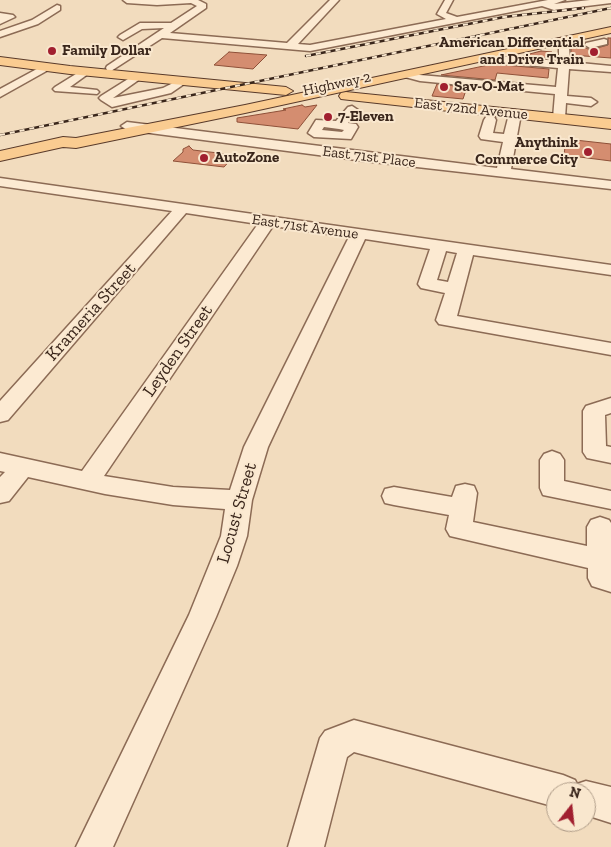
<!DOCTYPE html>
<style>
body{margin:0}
#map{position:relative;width:611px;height:847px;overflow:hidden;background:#f2dcbe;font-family:"Zilla Slab",serif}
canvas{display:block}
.north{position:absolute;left:546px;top:782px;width:50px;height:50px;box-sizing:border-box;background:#f9e7ce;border:1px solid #ad9a86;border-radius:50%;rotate:16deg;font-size:14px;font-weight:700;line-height:20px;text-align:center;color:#3a261b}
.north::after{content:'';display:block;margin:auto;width:18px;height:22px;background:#a11f2f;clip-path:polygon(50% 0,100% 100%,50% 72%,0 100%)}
</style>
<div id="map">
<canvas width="611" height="847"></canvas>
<div class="north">N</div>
</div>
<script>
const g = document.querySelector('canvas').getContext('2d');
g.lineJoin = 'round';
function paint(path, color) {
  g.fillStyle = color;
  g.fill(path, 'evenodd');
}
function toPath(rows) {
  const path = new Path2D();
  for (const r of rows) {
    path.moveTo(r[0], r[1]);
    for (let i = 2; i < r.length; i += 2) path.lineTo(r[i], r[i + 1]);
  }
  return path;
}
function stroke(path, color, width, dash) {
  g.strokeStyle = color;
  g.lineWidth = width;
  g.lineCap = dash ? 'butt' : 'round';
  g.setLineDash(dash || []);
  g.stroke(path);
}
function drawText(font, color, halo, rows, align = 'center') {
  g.font = font + ' "Zilla Slab",serif';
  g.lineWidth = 4;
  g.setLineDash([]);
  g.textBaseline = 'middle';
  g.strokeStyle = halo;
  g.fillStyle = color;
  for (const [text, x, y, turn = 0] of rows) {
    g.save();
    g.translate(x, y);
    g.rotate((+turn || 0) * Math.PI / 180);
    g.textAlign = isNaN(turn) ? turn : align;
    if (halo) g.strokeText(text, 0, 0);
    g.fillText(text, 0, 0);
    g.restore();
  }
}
const building = toPath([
 [608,38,611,38,611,58,571,55,571,47,583,44,584,47,590,50,608,45,608,38],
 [541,51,552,52,551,58,522,56,541,51],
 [229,52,267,55,253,69,214,65,229,52],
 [493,64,549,69,548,78,497,73,495,80,441,75,493,64],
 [437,84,467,87,463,99,432,96,437,84],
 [302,105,305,107,317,105,298,129,237,122,237,118,286,110,283,109,302,105],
 [566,139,611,144,611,161,564,155,566,139],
 [189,146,193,150,235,155,224,167,173,161,183,152,183,149,189,146]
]);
paint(building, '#d48d70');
stroke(building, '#8e5038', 1);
const minor = toPath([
 [123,0,198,0,206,4,206,8,170,33,287,43,330,0,339,0,298,44,310,45,446,19,437,14,445,0,453,0,446,13,457,17,548,0,565,0,554,4,590,0,611,0,611,3,554,10,542,6,310,51,162,38,111,71,107,70,106,68,107,66,164,28,142,29,123,40,118,37,120,35,140,23,171,23,197,6,191,3,157,5,127,3,123,0],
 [57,5,60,6,60,10,38,24,0,37,0,31,32,20,57,5],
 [0,13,13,15,15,17,0,24,0,13],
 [558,39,569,47,570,62,611,66,611,72,569,69,567,96,591,98,597,102,591,106,566,103,565,118,559,122,553,118,555,94,420,81,405,77,404,75,409,72,420,75,556,87,558,68,484,61,479,58,484,55,559,61,559,48,553,42,558,39],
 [604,39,607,40,607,44,590,48,585,45,586,43,604,39],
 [46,64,51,67,50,69,0,97,0,89,46,64],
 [84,69,88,70,89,72,88,74,70,87,97,90,99,92,97,94,55,91,53,89,55,87,84,69],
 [136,74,140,75,142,77,140,79,113,98,163,88,181,79,187,82,171,93,112,107,101,100,99,98,101,96,136,74],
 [352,106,358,110,348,123,356,124,358,127,351,139,314,137,308,133,316,120,336,121,348,107,352,106],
 [324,127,339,129,344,130,342,132,322,130,324,127],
 [515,110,521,114,511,169,611,181,611,189,364,161,127,130,121,126,127,122,497,168,503,142,481,139,479,136,484,120,486,117,494,117,496,120,493,133,504,134,509,114,515,110],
 [0,178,611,265,611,275,473,255,457,316,611,343,611,355,439,324,436,320,445,293,421,288,418,284,430,249,365,239,268,447,252,500,247,536,237,566,216,617,113,847,76,847,189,615,221,536,225,509,173,505,105,494,28,477,9,501,0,503,0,477,5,472,0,471,0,453,82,471,258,224,186,213,8,420,0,422,0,401,172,211,0,186,0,178],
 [273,226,349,237,244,447,230,490,173,487,104,476,273,226],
 [446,251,457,253,448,282,437,280,446,251],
 [611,398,611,413,605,415,606,446,611,447,611,463,587,458,583,452,583,411,586,406,611,398],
 [552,451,560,454,564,460,564,481,611,491,611,509,543,495,540,488,540,460,544,454,552,451],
 [465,484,474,486,477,493,473,522,587,546,587,527,591,520,600,517,609,520,611,523,611,592,592,586,588,578,588,568,450,536,446,529,449,515,394,505,385,503,382,496,385,489,394,487,452,497,456,486,465,484],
 [354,720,563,775,575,780,577,784,586,781,611,787,611,823,586,815,586,792,556,792,556,807,354,752,347,757,324,847,288,847,320,738,325,731,354,720]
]);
const major = toPath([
 [611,27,611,33,245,113,76,148,63,147,0,161,0,151,63,137,76,138,245,105,611,27],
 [0,57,70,66,286,87,293,91,286,95,70,74,0,65,0,57],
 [346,92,611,119,611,129,341,99,339,96,341,93,346,92]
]);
stroke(minor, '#8c6b55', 3);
stroke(major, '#593a2a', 2);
paint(minor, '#fcead2');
paint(major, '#facc91');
const rail = toPath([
 [306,56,504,17,584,8],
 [0,135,611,8]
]);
stroke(rail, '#3a261b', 2.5);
stroke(rail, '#f9e7ce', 2, [5]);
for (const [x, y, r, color] of [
 [52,51,5,"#a11f2f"],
 [594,52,5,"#a11f2f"],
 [444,87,5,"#a11f2f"],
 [328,117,5,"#a11f2f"],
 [588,152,5,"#a11f2f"],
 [204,158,5,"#a11f2f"]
]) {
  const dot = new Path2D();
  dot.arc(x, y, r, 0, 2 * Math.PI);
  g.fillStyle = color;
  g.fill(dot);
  stroke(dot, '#f9e7ce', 2);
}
drawText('bold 15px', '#3a261b', '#f9e7ce', [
 ["American Differential",584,43,"right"],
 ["and Drive Train",584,60,"right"],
 ["Family Dollar",62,51],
 ["Sav-O-Mat",454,87],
 ["7-Eleven",338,117],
 ["Anythink",578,143,"right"],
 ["Commerce City",578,160,"right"],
 ["AutoZone",214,158]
], 'left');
drawText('15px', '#3a261b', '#f9e7ce', [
 ["Highway 2",337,84,-12],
 ["East 72nd Avenue",471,109,6],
 ["East 71st Place",369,157,7],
 ["East 71st Avenue",305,227,8]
]);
drawText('18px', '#3a261b', '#f9e7ce', [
 ["Krameria Street",91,312,-48],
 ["Leyden Street",178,351,-55],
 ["Locust Street",237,513,-74]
]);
</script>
